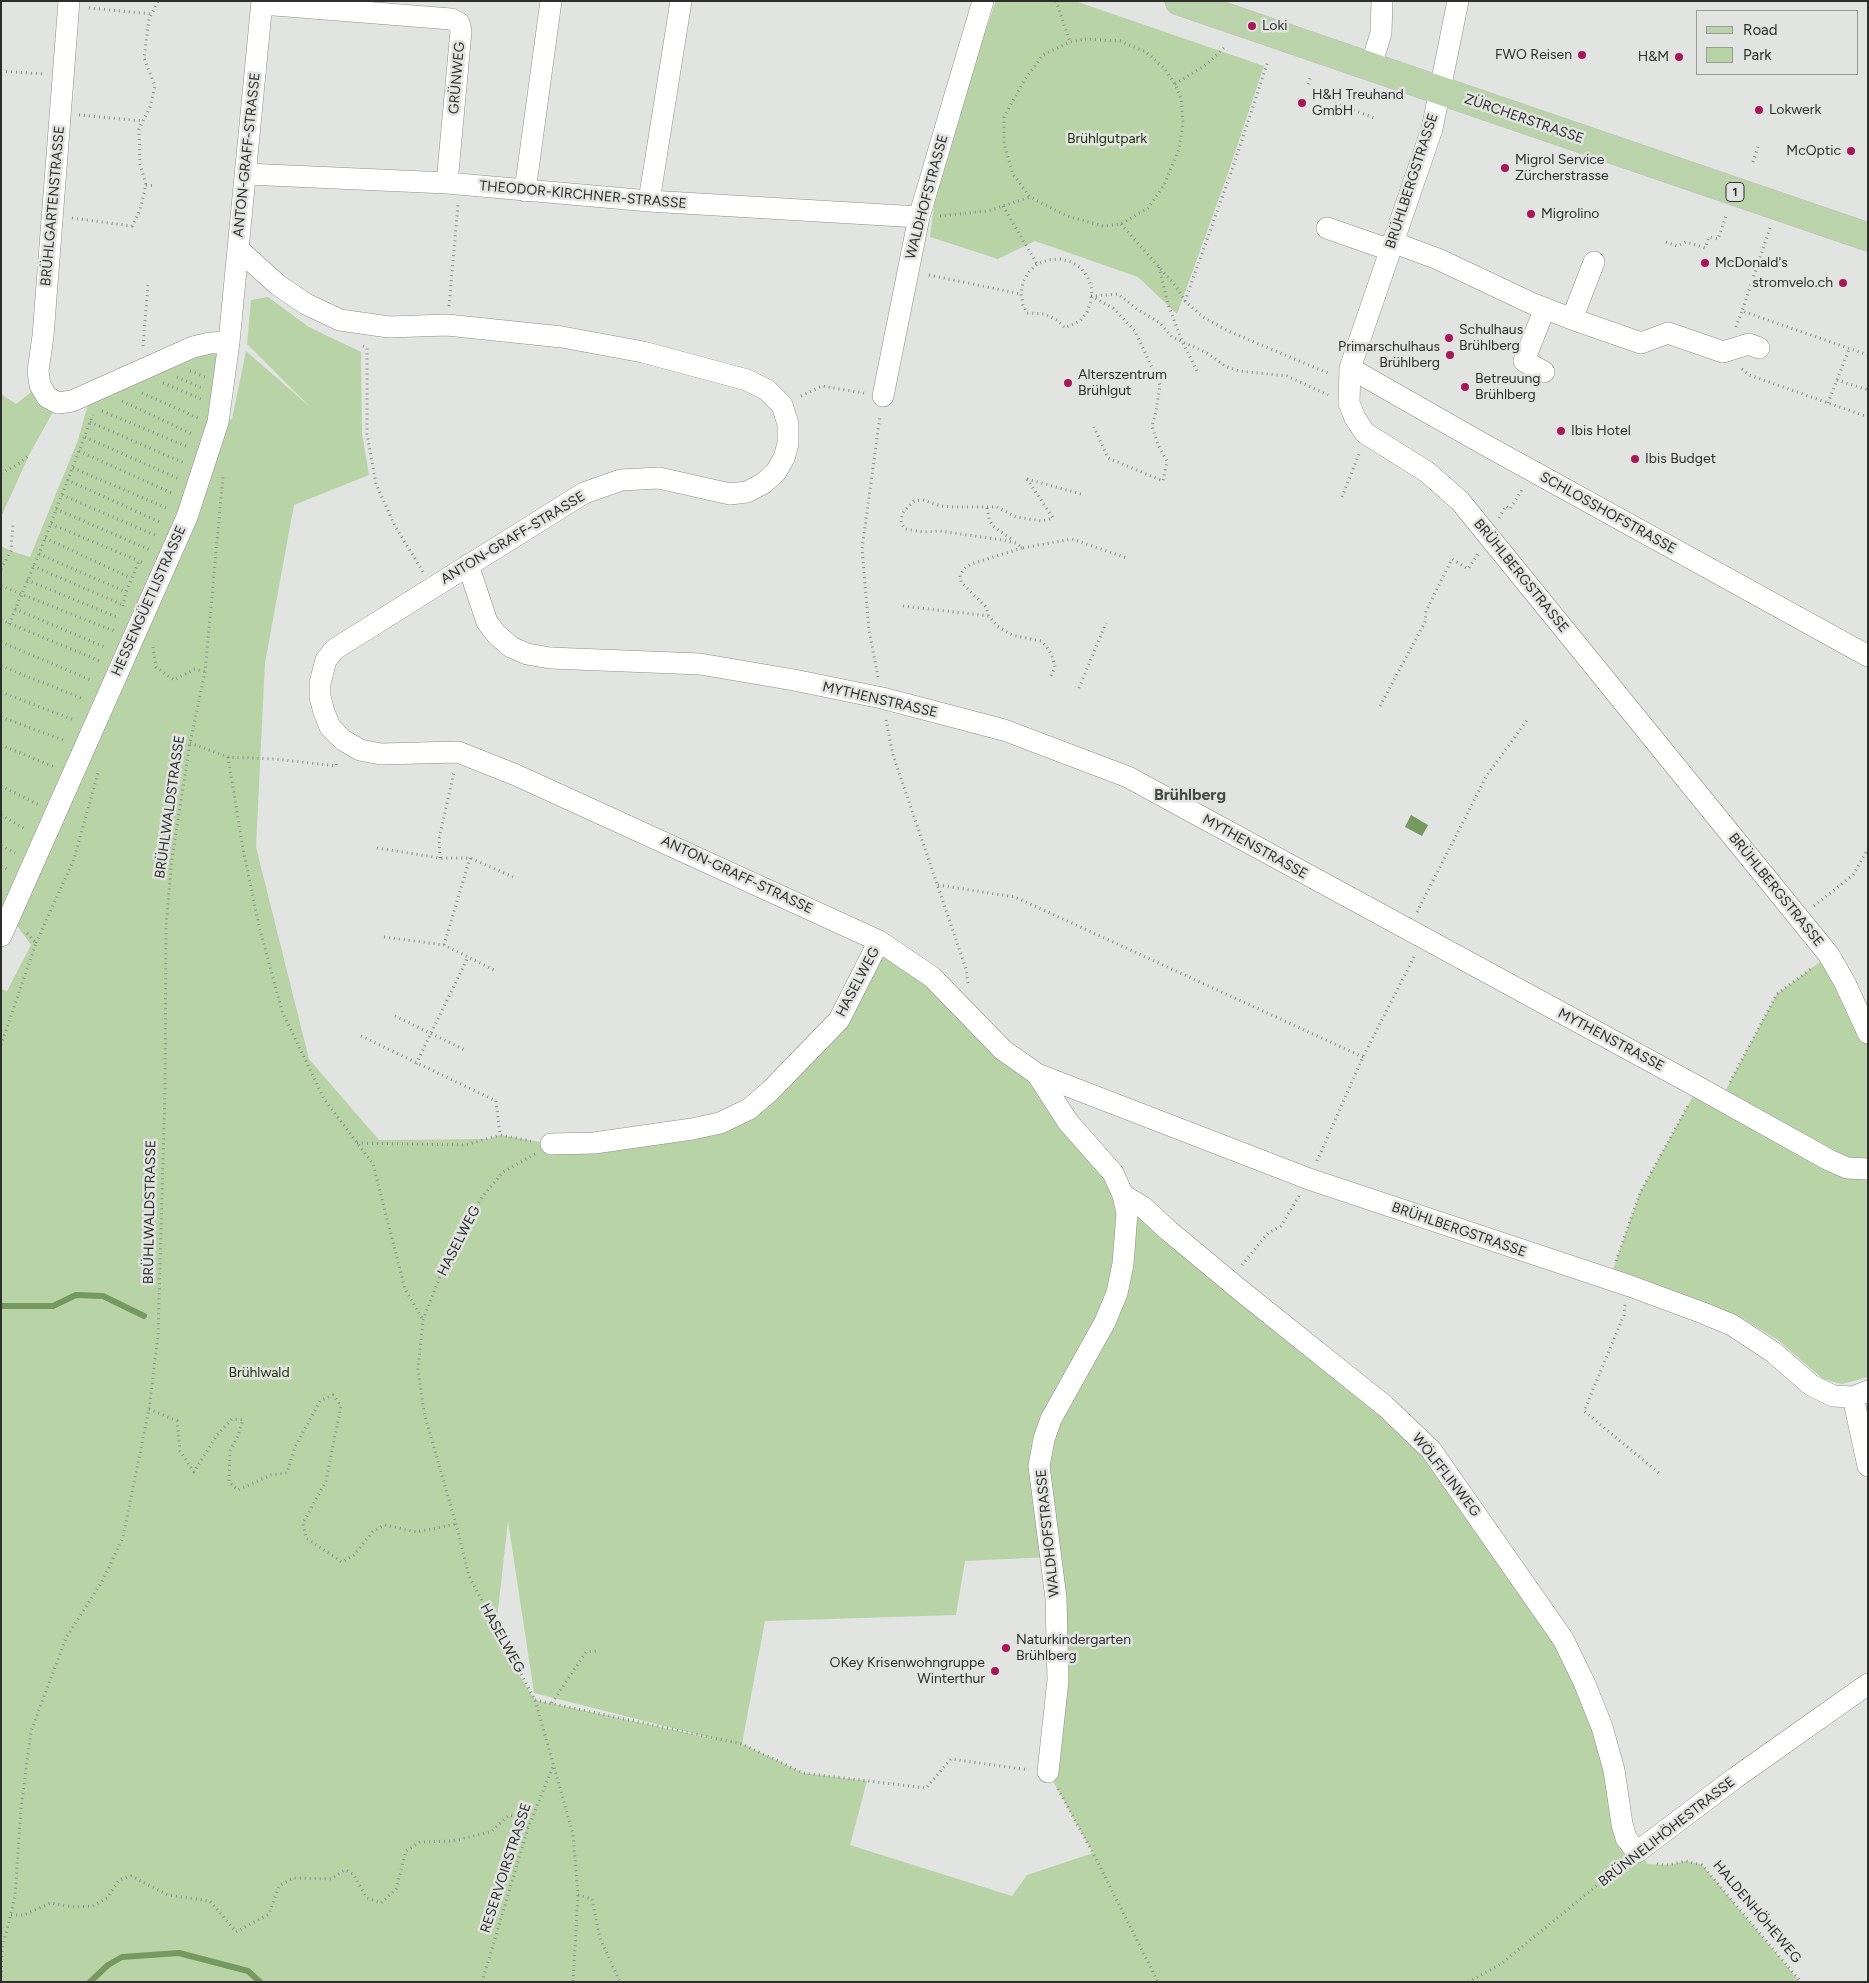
<!DOCTYPE html>
<meta charset="utf-8">
<style>
body{margin:0}
#map{position:relative;width:1869px;height:1983px;overflow:hidden;background:#e2e4e1;font-family:Figtree,sans-serif}
canvas{display:block}
.frame{position:absolute;inset:0;border:2px solid #2e2f2d;pointer-events:none}
.legend{position:absolute;left:1696px;top:10px;width:162px;height:65px;box-sizing:border-box;background:#e2e4e1;border:1px solid #9a9c99;margin:0;padding:6px 9px;list-style:none;font-size:15px;color:#2e2f2d}
.legend li{display:flex;align-items:center;gap:10px;height:25px}
.legend b{width:25px;border:1px solid #9a9c99}
</style>
<div id="map">
<canvas width="1869" height="1983"></canvas>
<div class="frame"></div>
<ul class="legend">
<li><b style="height:6px;background:#bbd3aa"></b>Road</li>
<li><b style="height:14px;background:#b8d4a7"></b>Park</li>
</ul>
</div>
<script>
const g = document.querySelector('canvas').getContext('2d');
g.lineJoin = 'round';
function paint(path, color) {
  g.fillStyle = color;
  g.fill(path, 'evenodd');
}
function toPath(rows) {
  const path = new Path2D();
  for (const r of rows) {
    path.moveTo(r[0], r[1]);
    for (let i = 2; i < r.length; i += 2) path.lineTo(r[i], r[i + 1]);
  }
  return path;
}
function stroke(path, color, width, dash) {
  g.strokeStyle = color;
  g.lineWidth = width;
  g.lineCap = dash ? 'butt' : 'round';
  g.setLineDash(dash || []);
  g.stroke(path);
}
function drawText(font, color, halo, rows, align = 'center') {
  g.font = font + ' Figtree,sans-serif';
  g.lineWidth = 5;
  g.setLineDash([]);
  g.textBaseline = 'middle';
  g.strokeStyle = halo;
  g.fillStyle = color;
  for (const [text, x, y, turn = 0] of rows) {
    g.save();
    g.translate(x, y);
    g.rotate((+turn || 0) * Math.PI / 180);
    g.textAlign = isNaN(turn) ? turn : align;
    if (halo) g.strokeText(text, 0, 0);
    g.fillText(text, 0, 0);
    g.restore();
  }
}
paint(toPath([
 [996,1,1075,1,1264,66,1226,179,1177,314,1138,277,1035,241,998,259,930,237,935,198,964,92],
 [268,297,309,327,361,352,362,433,369,475,294,505,265,663,256,847,309,1059,379,1140,489,1139,500,1135,551,1144,720,1123,839,1020,879,941,970,1015,1113,1173,1385,1406,1563,1639,1637,1852,1648,1864,1668,1865,1686,1861,1702,1865,1800,1982,1,1982,1,989,7,991,31,945,11,917,1,936,1,546,11,551,30,557,78,440,91,393,214,351,223,358,218,422,232,419,246,351,310,407,247,344,251,300],
 [508,1521,534,1693,720,1740,535,1700,495,1637],
 [1050,1557,1048,1772,1093,1853,1027,1875,1012,1896,850,1845,867,1781,803,1773,742,1744,765,1621,956,1615,965,1561],
 [40,385,58,403,29,455,1,517,1,394,16,404],
 [1829,955,1868,1033,1868,1377,1842,1384,1823,1379,1778,1340,1742,1318,1678,1295,1609,1281,1640,1193,1698,1087,1721,1099,1777,994]
]), '#b8d4a7');
paint(toPath([
 [1411,815,1428,825,1422,836,1405,827]
]), '#76995f');
stroke(toPath([
 [1,1306,53,1306,76,1295,103,1296,144,1316],
 [90,1982,108,1965,122,1957,179,1953,248,1971,260,1982]
]), '#76995f', 6);
const minor = toPath([
 [69,1,43,336,38,371,40,385,47,397,58,403,72,401,193,347,210,343,229,342],
 [1458,1,1432,129,1350,368,1349,403,1355,418,1365,433,1427,472,1460,501,1829,955,1845,983,1868,1033],
 [262,4,451,19,459,23,461,31,447,183],
 [1371,66,1381,33,1382,1],
 [246,174,447,183,649,201,919,217],
 [525,191,551,1],
 [649,201,681,1],
 [1327,228,1390,250],
 [1392,242,1438,259,1531,303,1572,319,1641,343,1668,333,1723,352,1749,344,1759,348],
 [238,249,278,285,306,304,340,320,389,327,447,325,562,337,643,352,747,380,767,390,782,405,788,424,788,444,784,458,776,472,764,483,747,492,730,494,659,478,621,480,584,493,335,649,326,660,320,683,320,697,324,712,330,727,343,740,360,750,381,754,458,752,516,775,879,941,932,977,1003,1050,1037,1074,1068,1122,1113,1173,1123,1195,1127,1213,1123,1264,1117,1293,1105,1322,1051,1419,1044,1439,1039,1466,1056,1598,1058,1680,1048,1772],
 [1572,319,1594,262],
 [1350,368,1478,441,1868,656],
 [1544,372,1524,361,1545,308],
 [883,396,919,217,983,1],
 [468,565,487,622,496,634,511,647,527,654,550,658,700,664,794,680,882,698,1004,730,1128,777,1698,1087,1829,1160,1847,1168,1868,1169],
 [1,936,187,517,218,422,229,342,262,1],
 [1037,1074,1309,1179,1630,1286,1703,1313,1732,1325,1773,1352,1811,1385,1833,1396,1853,1397,1868,1391],
 [551,1144,594,1143,692,1129,720,1123,749,1109,770,1091,839,1020,879,941],
 [1123,1195,1143,1207,1169,1231,1240,1290,1385,1406,1431,1450,1563,1639,1584,1682,1602,1727,1614,1770,1622,1824,1626,1838,1637,1852,1735,1778,1868,1684],
 [1853,1397,1868,1466]
]);
const major = toPath([
 [1179,1,1868,237]
]);
stroke(minor, '#8c8e8b', 22);
stroke(major, '#c0c1c0', 29);
stroke(toPath([
 [1056,1,1070,42],
 [89,8,152,14],
 [1085,39,1120,41,1146,52,1164,68,1175,84,1181,98,1183,123,1179,149,1164,185,1148,208,1121,224,1103,226,1067,216,1030,197,1013,174,1004,144,1004,117,1025,79,1043,55,1070,42,1085,39],
 [1,71,43,74],
 [1175,84,1207,64,1226,46],
 [1308,84,1311,76],
 [1335,103,1377,119],
 [79,115,143,121],
 [1753,162,1758,147],
 [146,185,155,186],
 [1003,206,1037,264],
 [940,216,988,211,1030,197],
 [72,218,132,226,140,210,146,185,140,164,139,129,150,107,155,86,144,58,149,19,158,1],
 [1121,224,1175,285,1185,301,1203,317,1228,331,1330,374],
 [1770,228,1742,311,1868,355],
 [1666,242,1677,246,1686,242,1705,248,1709,237,1718,239,1727,213],
 [1060,259,1071,262,1081,268,1088,278,1092,289,1091,301,1087,312,1080,321,1065,328,1057,320,1044,314,1027,313,1023,305,1021,294,1023,282,1029,272,1037,264,1048,260,1060,259],
 [1159,267,1168,304,1182,341,1197,371],
 [929,275,1021,294],
 [1091,296,1113,308,1135,331,1160,385,1156,412,1152,426,1158,445,1167,461,1163,481,1108,458,1094,427],
 [1091,296,1118,294,1137,309,1160,323,1172,337,1207,353,1225,366,1239,371,1287,376,1328,395],
 [1185,301,1233,167,1268,61],
 [449,306,458,205],
 [1736,327,1742,311],
 [143,346,148,285],
 [363,346,367,348,367,434,376,484,395,526,423,572],
 [1742,369,1749,375,1868,417],
 [190,371,205,377],
 [177,377,202,388],
 [1837,380,1868,390],
 [163,383,201,399],
 [142,393,198,418],
 [801,396,822,386,864,393],
 [122,401,194,435],
 [1828,403,1849,349],
 [102,411,188,447],
 [90,422,184,463],
 [85,437,179,479],
 [79,451,174,494],
 [73,468,169,509],
 [1,473,17,465,29,455],
 [1027,479,1053,518,1042,521,1016,517,997,507,954,507,941,506,923,500,914,501,908,507,902,514,901,523,905,529,923,532,940,531,1002,540,1016,543,1023,548,1072,539,1127,558],
 [1027,479,1081,494],
 [67,480,162,523],
 [62,495,157,536],
 [1342,497,1359,454],
 [987,508,989,519,993,526,1014,541],
 [56,509,150,550],
 [1499,518,1506,506,1510,509,1523,488],
 [51,524,139,561],
 [45,538,131,578],
 [1022,548,971,564,964,569,960,575,961,582,986,607,989,616,997,626,1012,635,1041,641,1047,647,1053,658,1055,667,1051,676],
 [39,554,126,592],
 [33,566,123,605],
 [1,569,11,551,13,523],
 [27,580,119,618],
 [1,586,114,631],
 [123,606,126,592,139,561,144,563],
 [903,606,989,616],
 [15,609,107,648],
 [1,620,100,661],
 [9,624,39,554,93,415],
 [1,642,93,681],
 [153,647,156,667,174,680,195,669,205,672],
 [1,666,84,699],
 [878,677,869,630,862,549,880,416],
 [1079,688,1106,623],
 [1,692,74,720],
 [1380,706,1425,622,1426,611,1452,559,1468,569,1478,554],
 [1,717,66,741],
 [886,720,893,755,966,969,968,983],
 [190,743,228,757,275,759,336,766,337,761],
 [1,745,54,767],
 [228,757,243,849,259,926,282,1011,324,1099,373,1164,405,1289,423,1320],
 [1,786,39,805],
 [1,815,27,830],
 [1,846,15,853],
 [377,848,440,858,470,858,513,877],
 [440,858,439,839,454,772],
 [1,866,9,870],
 [938,885,1015,897,1363,1057],
 [1814,906,1853,875,1868,849],
 [1417,912,1487,775,1528,719],
 [384,937,444,945,494,970],
 [36,943,74,859,98,773],
 [444,945,470,858],
 [395,1016,467,1051],
 [361,1036,496,1101,500,1135,531,1141],
 [1,1045,36,943,25,931],
 [416,1064,468,957],
 [1730,1082,1777,994,1812,968],
 [357,1143,465,1145,500,1135],
 [535,1154,503,1172,482,1197,446,1261,423,1320,418,1369,424,1413,456,1524,469,1576,535,1700,573,1834,578,1895,573,1982],
 [1317,1161,1363,1057,1415,955],
 [1616,1261,1640,1193,1689,1104],
 [1242,1265,1268,1233,1281,1226,1299,1196],
 [1625,1305,1624,1315,1584,1411,1660,1474],
 [149,1409,177,1421,180,1451,194,1472,217,1435,232,1419,243,1420,238,1436,230,1451,229,1482,238,1490,271,1475,287,1473,295,1447,320,1401,333,1395,341,1406,326,1481,303,1523,306,1538,342,1562,354,1555,373,1531,385,1525,417,1532,456,1524],
 [535,1700,742,1744,803,1773,926,1788,951,1759,1029,1770],
 [552,1703,586,1652,596,1651],
 [1058,1789,1093,1853,1158,1982],
 [1657,1864,1668,1865,1686,1861,1702,1865,1801,1982],
 [578,1895,592,1899,600,1938,620,1982],
 [11,1915,24,1915,50,1903,75,1907,93,1906,107,1898,119,1880,131,1876,168,1895,210,1901,236,1932,269,1914,279,1886,293,1878,331,1879,345,1870,353,1874,367,1898,381,1903,396,1889,406,1851,420,1842,452,1841,491,1832,509,1815,517,1817,528,1828],
 [1,1982,2,1949,15,1897,21,1808,31,1731,66,1638,103,1580,123,1537,149,1409,158,1335,165,1090,166,926,172,858,181,801,190,743,205,672,223,476],
 [482,1982,528,1828,554,1764],
 [1468,1982,1501,1964,1623,1864]
]), '#8c8e8b', 3, [1, 4]);
stroke(minor, '#fff', 21);
stroke(major, '#bbd3aa', 28);
for (const [x, y, r, color] of [
 [1252,26,5,"#a71858"],
 [1582,55,5,"#a71858"],
 [1679,57,5,"#a71858"],
 [1302,103,5,"#a71858"],
 [1759,110,5,"#a71858"],
 [1851,151,5,"#a71858"],
 [1505,168,5,"#a71858"],
 [1531,214,5,"#a71858"],
 [1705,263,5,"#a71858"],
 [1843,283,5,"#a71858"],
 [1449,338,5,"#a71858"],
 [1450,355,5,"#a71858"],
 [1068,383,5,"#a71858"],
 [1465,387,5,"#a71858"],
 [1561,431,5,"#a71858"],
 [1635,459,5,"#a71858"],
 [1006,1648,5,"#a71858"],
 [995,1671,5,"#a71858"]
]) {
  const dot = new Path2D();
  dot.arc(x, y, r, 0, 2 * Math.PI);
  g.fillStyle = color;
  g.fill(dot);
  stroke(dot, '#e2e4e1', 2);
}
for (const [x, y, w] of [
 [1735,192,18]
]) {
  const box = new Path2D();
  box.roundRect(x - w / 2, y - 9.5, w, 19, 4);
  g.fillStyle = '#e2e4e1';
  g.fill(box);
  stroke(box, '#2e2f2d', 1);
}
drawText('bold 12px', '#2e2f2d', null, [
 ["1",1735,192]
]);
drawText('14px', '#2e2f2d', '#e2e4e1', [
 ["Loki",1262,26],
 ["FWO Reisen",1572,55,"right"],
 ["H&M",1669,57,"right"],
 ["H&H Treuhand",1312,95],
 ["GmbH",1312,111],
 ["Lokwerk",1769,110],
 ["McOptic",1841,151,"right"],
 ["Migrol Service",1515,160],
 ["Zürcherstrasse",1515,176],
 ["Migrolino",1541,214],
 ["McDonald's",1715,263],
 ["stromvelo.ch",1833,283,"right"],
 ["Schulhaus",1459,330],
 ["Brühlberg",1459,346],
 ["Primarschulhaus",1440,347,"right"],
 ["Brühlberg",1440,363,"right"],
 ["Alterszentrum",1078,375],
 ["Brühlgut",1078,391],
 ["Betreuung",1475,379],
 ["Brühlberg",1475,395],
 ["Ibis Hotel",1571,431],
 ["Ibis Budget",1645,459],
 ["Naturkindergarten",1016,1640],
 ["Brühlberg",1016,1656],
 ["OKey Krisenwohngruppe",985,1663,"right"],
 ["Winterthur",985,1679,"right"]
], 'left');
drawText('14px', '#2e2f2d', '#e2e4e1', [
 ["GRÜNWEG",457,78,-85],
 ["ZÜRCHERSTRASSE",1524,119,19],
 ["ANTON-GRAFF-STRASSE",247,155,-84],
 ["BRÜHLBERGSTRASSE",1412,181,-72],
 ["THEODOR-KIRCHNER-STRASSE",583,195,5],
 ["WALDHOFSTRASSE",927,197,-75],
 ["BRÜHLGARTENSTRASSE",53,206,-85],
 ["SCHLOSSHOFSTRASSE",1608,513,29],
 ["ANTON-GRAFF-STRASSE",513,538,-31],
 ["BRÜHLBERGSTRASSE",1521,576,51],
 ["HESSENGÜETLISTRASSE",149,601,-66],
 ["MYTHENSTRASSE",880,700,13],
 ["BRÜHLWALDSTRASSE",170,807,-82],
 ["MYTHENSTRASSE",1255,847,29],
 ["ANTON-GRAFF-STRASSE",737,875,25],
 ["BRÜHLBERGSTRASSE",1776,890,51],
 ["HASELWEG",858,982,-62],
 ["MYTHENSTRASSE",1611,1040,28],
 ["BRÜHLWALDSTRASSE",150,1212,-89],
 ["BRÜHLBERGSTRASSE",1459,1230,19],
 ["HASELWEG",459,1241,-63],
 ["WÖLFFLINWEG",1446,1475,52],
 ["WALDHOFSTRASSE",1048,1533,-96],
 ["HASELWEG",502,1638,61],
 ["BRÜNNELIHÖHESTRASSE",1667,1832,-38],
 ["RESERVOIRSTRASSE",506,1868,-72],
 ["HALDENHÖHEWEG",1757,1912,50]
]);
drawText('14px', '#1b3207', '#e2e4e1', [
 ["Brühlgutpark",1107,139],
 ["Brühlwald",259,1373]
]);
drawText('bold 16px', '#464845', '#e2e4e1', [
 ["Brühlberg",1190,795]
]);
</script>
